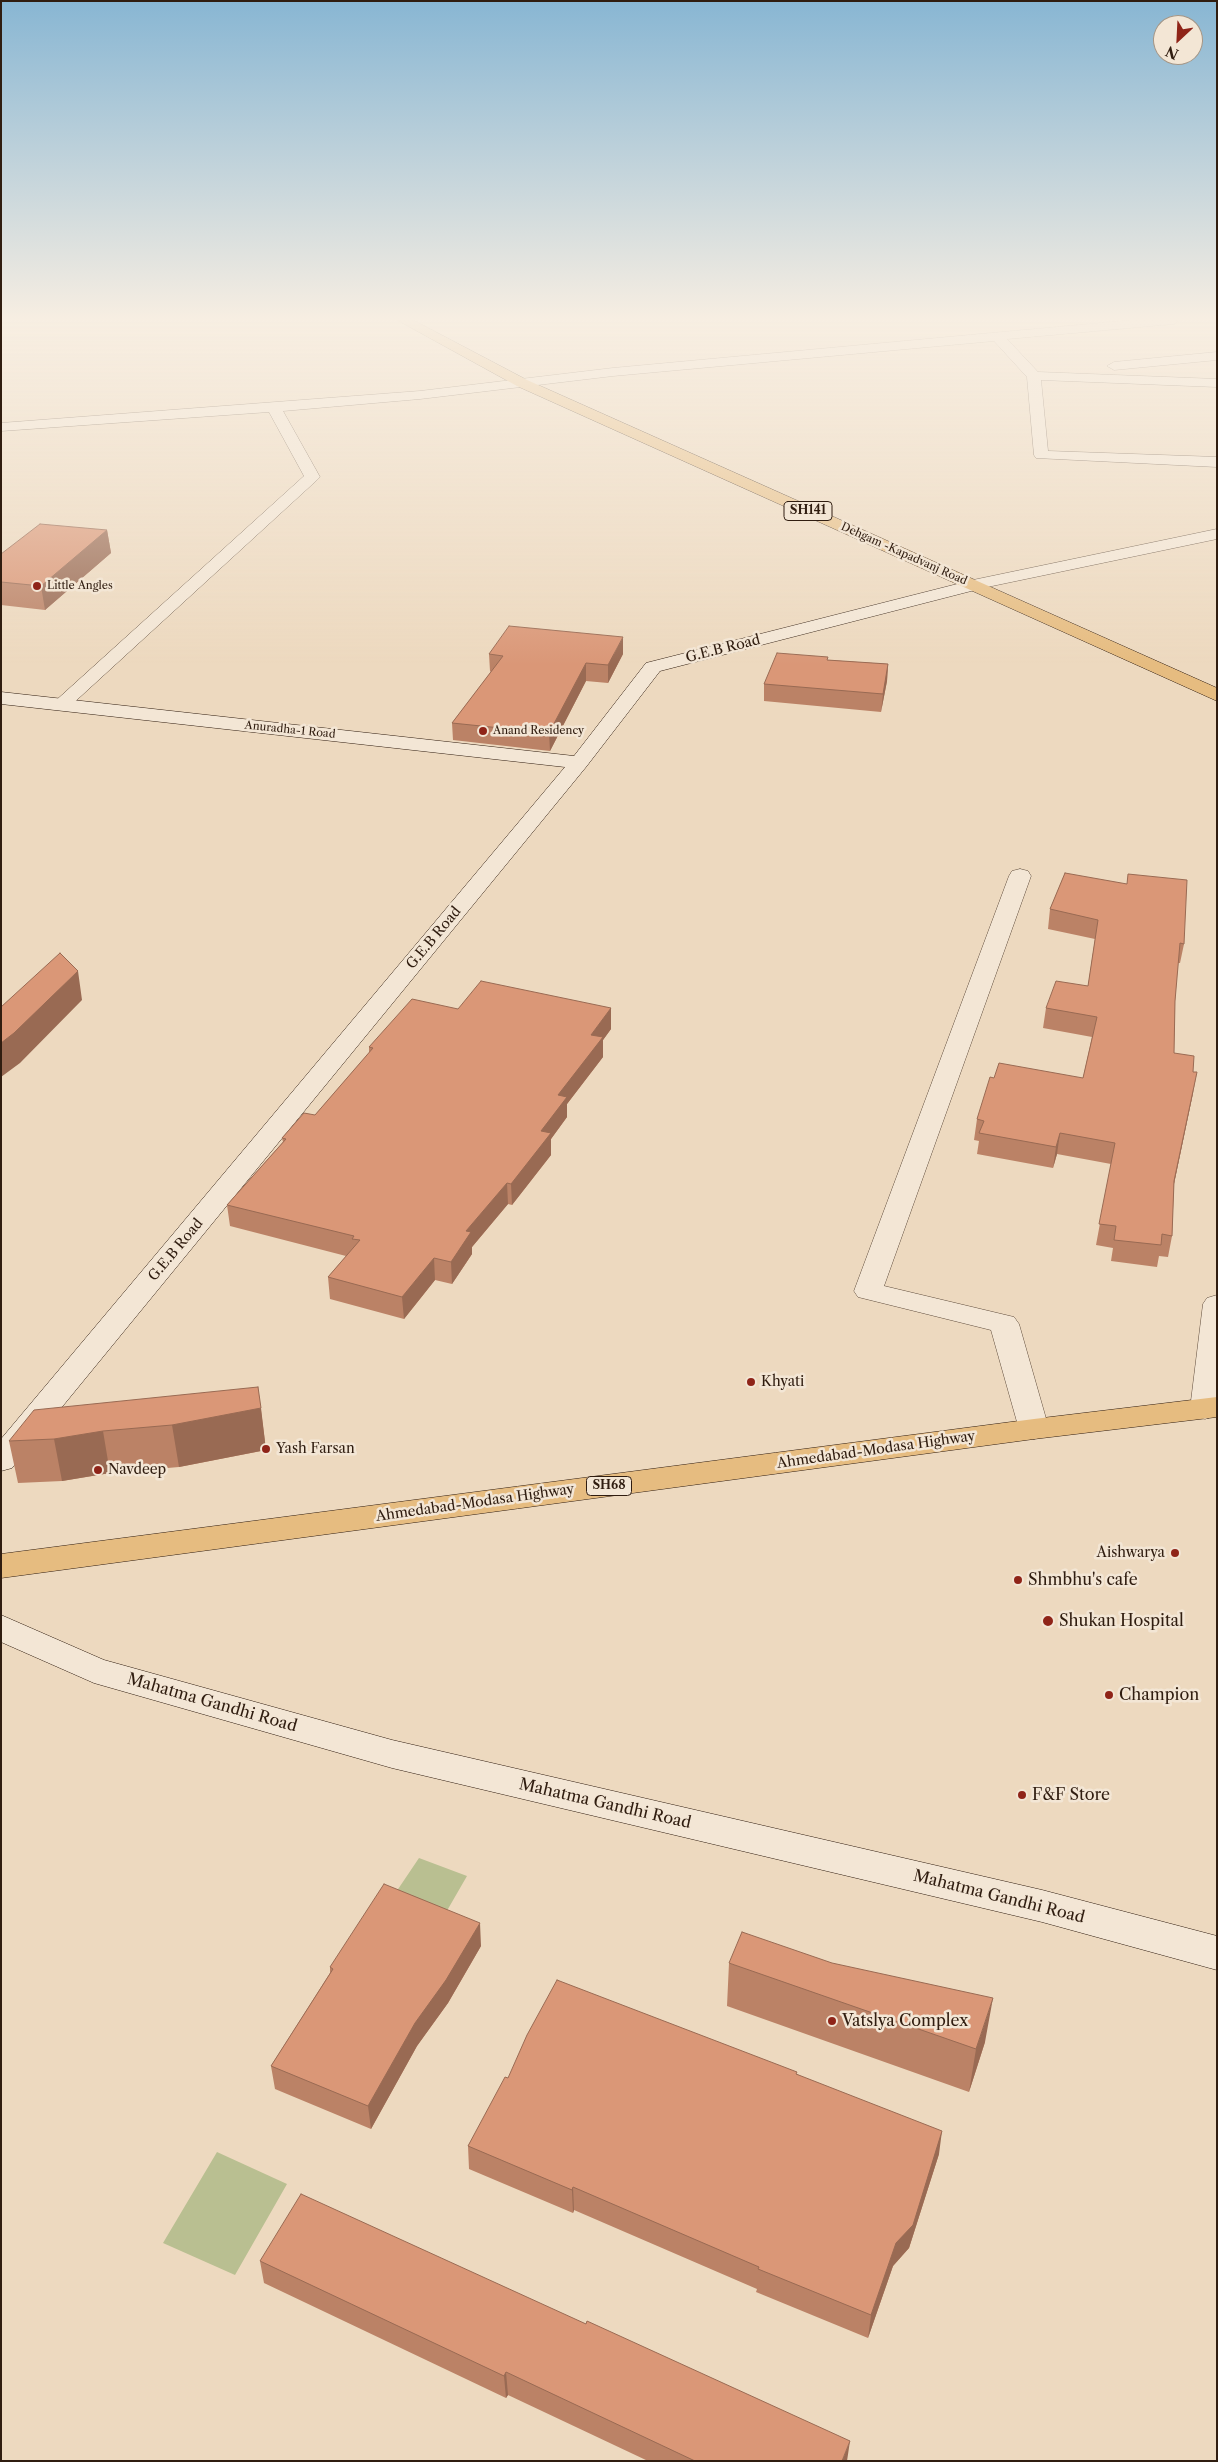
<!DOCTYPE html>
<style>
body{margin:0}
#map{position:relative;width:1218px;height:2462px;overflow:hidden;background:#edd9bf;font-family:"Libre Caslon Text",serif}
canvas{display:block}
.frame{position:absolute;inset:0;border:2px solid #301d10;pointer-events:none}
.north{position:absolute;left:1153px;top:15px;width:50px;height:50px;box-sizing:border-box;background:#f3e6d5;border:1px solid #a59686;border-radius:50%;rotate:205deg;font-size:14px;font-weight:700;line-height:20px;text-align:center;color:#301d10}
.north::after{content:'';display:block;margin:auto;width:18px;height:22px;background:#8f2418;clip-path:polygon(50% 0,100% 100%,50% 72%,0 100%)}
</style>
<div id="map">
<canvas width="1218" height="2462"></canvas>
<div class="frame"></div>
<div class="north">N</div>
</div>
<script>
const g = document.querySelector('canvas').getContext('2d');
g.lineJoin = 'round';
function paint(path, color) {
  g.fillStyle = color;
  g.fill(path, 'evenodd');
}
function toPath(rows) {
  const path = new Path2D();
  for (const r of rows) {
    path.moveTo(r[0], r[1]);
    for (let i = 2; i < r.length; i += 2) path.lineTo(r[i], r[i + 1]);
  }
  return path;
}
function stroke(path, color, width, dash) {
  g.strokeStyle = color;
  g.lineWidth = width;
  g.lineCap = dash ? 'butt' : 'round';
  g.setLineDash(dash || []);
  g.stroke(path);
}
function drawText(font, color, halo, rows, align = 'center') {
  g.font = font + ' "Libre Caslon Text",serif';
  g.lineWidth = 5;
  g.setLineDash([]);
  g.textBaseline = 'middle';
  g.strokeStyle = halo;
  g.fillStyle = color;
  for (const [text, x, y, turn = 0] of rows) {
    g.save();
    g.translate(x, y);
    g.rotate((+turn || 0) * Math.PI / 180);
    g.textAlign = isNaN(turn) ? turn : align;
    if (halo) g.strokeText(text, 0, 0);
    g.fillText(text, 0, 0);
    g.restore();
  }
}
paint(toPath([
 [419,1858,467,1876,437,1928,386,1907],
 [217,2152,287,2184,235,2275,163,2243]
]), '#b9bf91');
const street = toPath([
 [1132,320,1180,320,1174,324,1007,339,1038,372,1217,379,1217,387,1041,380,1048,451,1217,457,1217,467,1036,458,1034,455,1027,377,994,341,613,376,420,399,283,411,320,477,317,480,68,708,54,708,52,704,304,476,269,412,1,431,1,423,420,391,613,368,1132,320],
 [1217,352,1217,360,1114,370,1107,366,1114,362,1217,352],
 [1217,529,1217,539,973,590,967,589,964,585,967,581,973,580,1217,529],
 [1020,869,1028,871,1031,876,884,1286,1014,1317,1019,1324,1049,1429,1045,1436,1034,1439,1023,1436,1019,1429,991,1330,858,1297,854,1291,1009,876,1012,871,1020,869],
 [1217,1295,1217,1415,1205,1419,1194,1416,1190,1409,1203,1304,1207,1298,1217,1295]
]);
const secondary = toPath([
 [973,580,979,581,982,585,979,589,660,671,586,767,12,1468,1,1471,1,1439,565,767,1,704,1,692,574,756,646,663,973,580],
 [1,1615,104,1660,392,1740,1042,1890,1217,1936,1217,1970,1042,1922,392,1768,94,1683,1,1642,1,1615]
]);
const primary = toPath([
 [397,320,413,320,527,380,1217,688,1217,701,517,386,397,320],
 [1217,1397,1217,1417,1034,1439,1,1578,1,1554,1034,1419,1217,1397]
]);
stroke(street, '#5f4c3c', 1);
stroke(secondary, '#301d10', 1);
stroke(primary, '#301d10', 1);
paint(street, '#f3e6d5');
paint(secondary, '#f3e6d5');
paint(primary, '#e6bc80');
paint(toPath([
 [107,530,111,553,45,610,1,605,1,554],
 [489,654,623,654,608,683,586,681,550,751,453,740,452,723,491,672,490,671],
 [828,660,888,664,887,681,881,712,764,701,764,684],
 [1065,873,1184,944,1180,963,1178,963,1175,1001,1174,1053,1193,1072,1193,1093,1174,1184,1172,1236,1168,1257,1159,1256,1157,1267,1111,1261,1113,1248,1096,1245,1111,1164,1057,1154,1053,1168,977,1154,979,1141,974,1140,977,1119,994,1078,1083,1078,1092,1037,1043,1028,1046,1008,1088,986,1095,939,1048,929,1050,909],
 [611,1008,611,1029,603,1040,603,1057,567,1104,567,1117,551,1139,551,1155,512,1205,508,1204,472,1247,472,1254,452,1284,435,1280,404,1319,330,1299,328,1277,346,1256,230,1226,227,1205,283,1142,282,1138,315,1115,369,1053,369,1047,458,1009],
 [258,1387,266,1450,179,1467,110,1473,62,1481,18,1483,9,1441],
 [481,1946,448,2003,417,2046,371,2129,275,2089,271,2066,330,1973,330,1967],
 [729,1963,985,2042,969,2092,727,2006],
 [797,2074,939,2154,909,2248,893,2266,868,2338,756,2292,757,2289,574,2210,573,2213,469,2169,468,2146,508,2078],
 [260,2261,847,2461,648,2461,508,2395,506,2398,264,2283]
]), '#bb8266');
paint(toPath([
 [107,530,111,553,45,610,41,586],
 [623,637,623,654,608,683,608,665],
 [586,663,586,681,550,751,549,733],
 [888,664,887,681,881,712,883,694],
 [78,971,82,1000,20,1063,1,1077,1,1043],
 [611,1008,611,1029,603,1040,603,1057,567,1104,567,1117,551,1139,551,1155,512,1205,511,1184,541,1131,558,1095,591,1035],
 [1197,1072,1193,1093,1170,1203,1174,1181],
 [1060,1133,1057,1154,1053,1168,1056,1147],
 [507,1183,508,1204,472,1247,472,1254,452,1284,451,1262,466,1231],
 [434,1258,435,1280,404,1319,402,1297],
 [261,1408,266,1450,179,1467,172,1425],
 [103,1431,110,1473,62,1481,54,1439],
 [480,1923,481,1946,448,2003,417,2046,371,2129,368,2106,415,2023],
 [993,1998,985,2042,969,2092,976,2049],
 [942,2131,939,2154,909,2248,893,2266,868,2338,871,2315,896,2243],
 [573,2187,574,2210,573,2213,572,2190],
 [506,2372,508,2395,506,2398,504,2376],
 [850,2441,847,2461,842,2461]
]), '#996a53');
const building = toPath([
 [40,524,107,530,41,586,1,582,1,554,40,524],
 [509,626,623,637,608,665,586,663,549,733,452,723,503,656,489,654,509,626],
 [777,653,828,657,827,660,888,664,883,694,764,684,777,653],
 [1065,873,1127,884,1128,874,1187,880,1184,944,1180,943,1175,1001,1174,1053,1194,1056,1193,1072,1197,1072,1174,1181,1172,1236,1162,1234,1161,1245,1114,1240,1116,1226,1099,1224,1115,1143,1060,1133,1056,1147,979,1133,984,1121,977,1119,990,1077,994,1078,999,1063,1083,1078,1097,1017,1046,1008,1056,981,1088,986,1098,920,1050,909,1065,873],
 [60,953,78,971,14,1033,1,1043,1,1007,60,953],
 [481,981,611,1008,591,1035,603,1037,558,1095,567,1097,541,1131,551,1133,511,1184,507,1183,466,1231,471,1232,451,1262,434,1258,402,1297,328,1277,360,1240,352,1239,354,1236,227,1205,286,1139,282,1138,304,1113,315,1115,373,1048,369,1047,412,999,458,1009,481,981],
 [258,1387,261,1408,172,1425,103,1431,54,1439,9,1441,34,1410,258,1387],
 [384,1884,480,1923,446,1980,415,2023,368,2106,271,2066,333,1969,330,1967,384,1884],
 [742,1932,832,1963,993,1998,976,2049,729,1963,742,1932],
 [557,1980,797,2072,796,2074,942,2131,913,2225,896,2243,871,2315,758,2269,759,2267,573,2187,572,2190,468,2146,505,2077,508,2078,527,2035,557,1980],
 [301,2194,586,2324,587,2321,850,2441,842,2461,695,2461,506,2372,504,2376,260,2261,301,2194]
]);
paint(building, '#da9777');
stroke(building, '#996a53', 1);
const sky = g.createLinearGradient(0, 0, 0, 665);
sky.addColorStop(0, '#88b6d3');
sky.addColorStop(0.48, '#f7eee2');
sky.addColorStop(1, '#f7eee200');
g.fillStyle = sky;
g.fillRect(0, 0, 1218, 665);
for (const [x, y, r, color] of [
 [37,586,5,"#8f2418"],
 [483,731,5,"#8f2418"],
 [751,1382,5,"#8f2418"],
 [266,1449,5,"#8f2418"],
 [98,1470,5,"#8f2418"],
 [1175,1553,5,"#8f2418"],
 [1018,1580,5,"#8f2418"],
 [1048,1621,6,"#8f2418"],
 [1109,1695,5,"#8f2418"],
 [1022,1795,5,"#8f2418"],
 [832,2021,5,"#8f2418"]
]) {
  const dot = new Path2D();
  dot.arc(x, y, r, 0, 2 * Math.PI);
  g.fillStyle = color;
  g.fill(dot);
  stroke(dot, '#f3e6d5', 2);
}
drawText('11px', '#301d10', '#f3e6d5', [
 ["Dehgam -Kapadvanj Road",904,554,24],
 ["Anuradha-1 Road",290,730,6]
]);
drawText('11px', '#301d10', '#f3e6d5', [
 ["Little Angles",47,586],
 ["Anand Residency",493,731]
], 'left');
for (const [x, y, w] of [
 [808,511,48],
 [609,1486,45]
]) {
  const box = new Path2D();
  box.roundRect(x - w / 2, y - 9.5, w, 19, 4);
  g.fillStyle = '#f3e6d5';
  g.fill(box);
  stroke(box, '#301d10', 1);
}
drawText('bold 12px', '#301d10', null, [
 ["SH141",808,511],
 ["SH68",609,1486]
]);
drawText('14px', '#301d10', '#f3e6d5', [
 ["G.E.B Road",723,649,-14],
 ["G.E.B Road",434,938,-50],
 ["G.E.B Road",176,1250,-50],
 ["Ahmedabad-Modasa Highway",876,1450,-8],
 ["Ahmedabad-Modasa Highway",475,1503,-8]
]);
drawText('14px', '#301d10', '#f3e6d5', [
 ["Khyati",761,1382],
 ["Yash Farsan",276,1449],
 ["Navdeep",108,1470],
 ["Aishwarya",1165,1553,"right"]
], 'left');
drawText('16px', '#301d10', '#f3e6d5', [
 ["Shmbhu's cafe",1028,1580],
 ["Shukan Hospital",1059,1621],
 ["Champion",1119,1695],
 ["F&F Store",1032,1795],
 ["Vatslya Complex",842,2021]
], 'left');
drawText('16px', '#301d10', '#f3e6d5', [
 ["Mahatma Gandhi Road",212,1703,16],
 ["Mahatma Gandhi Road",605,1804,13],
 ["Mahatma Gandhi Road",999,1897,14]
]);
</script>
